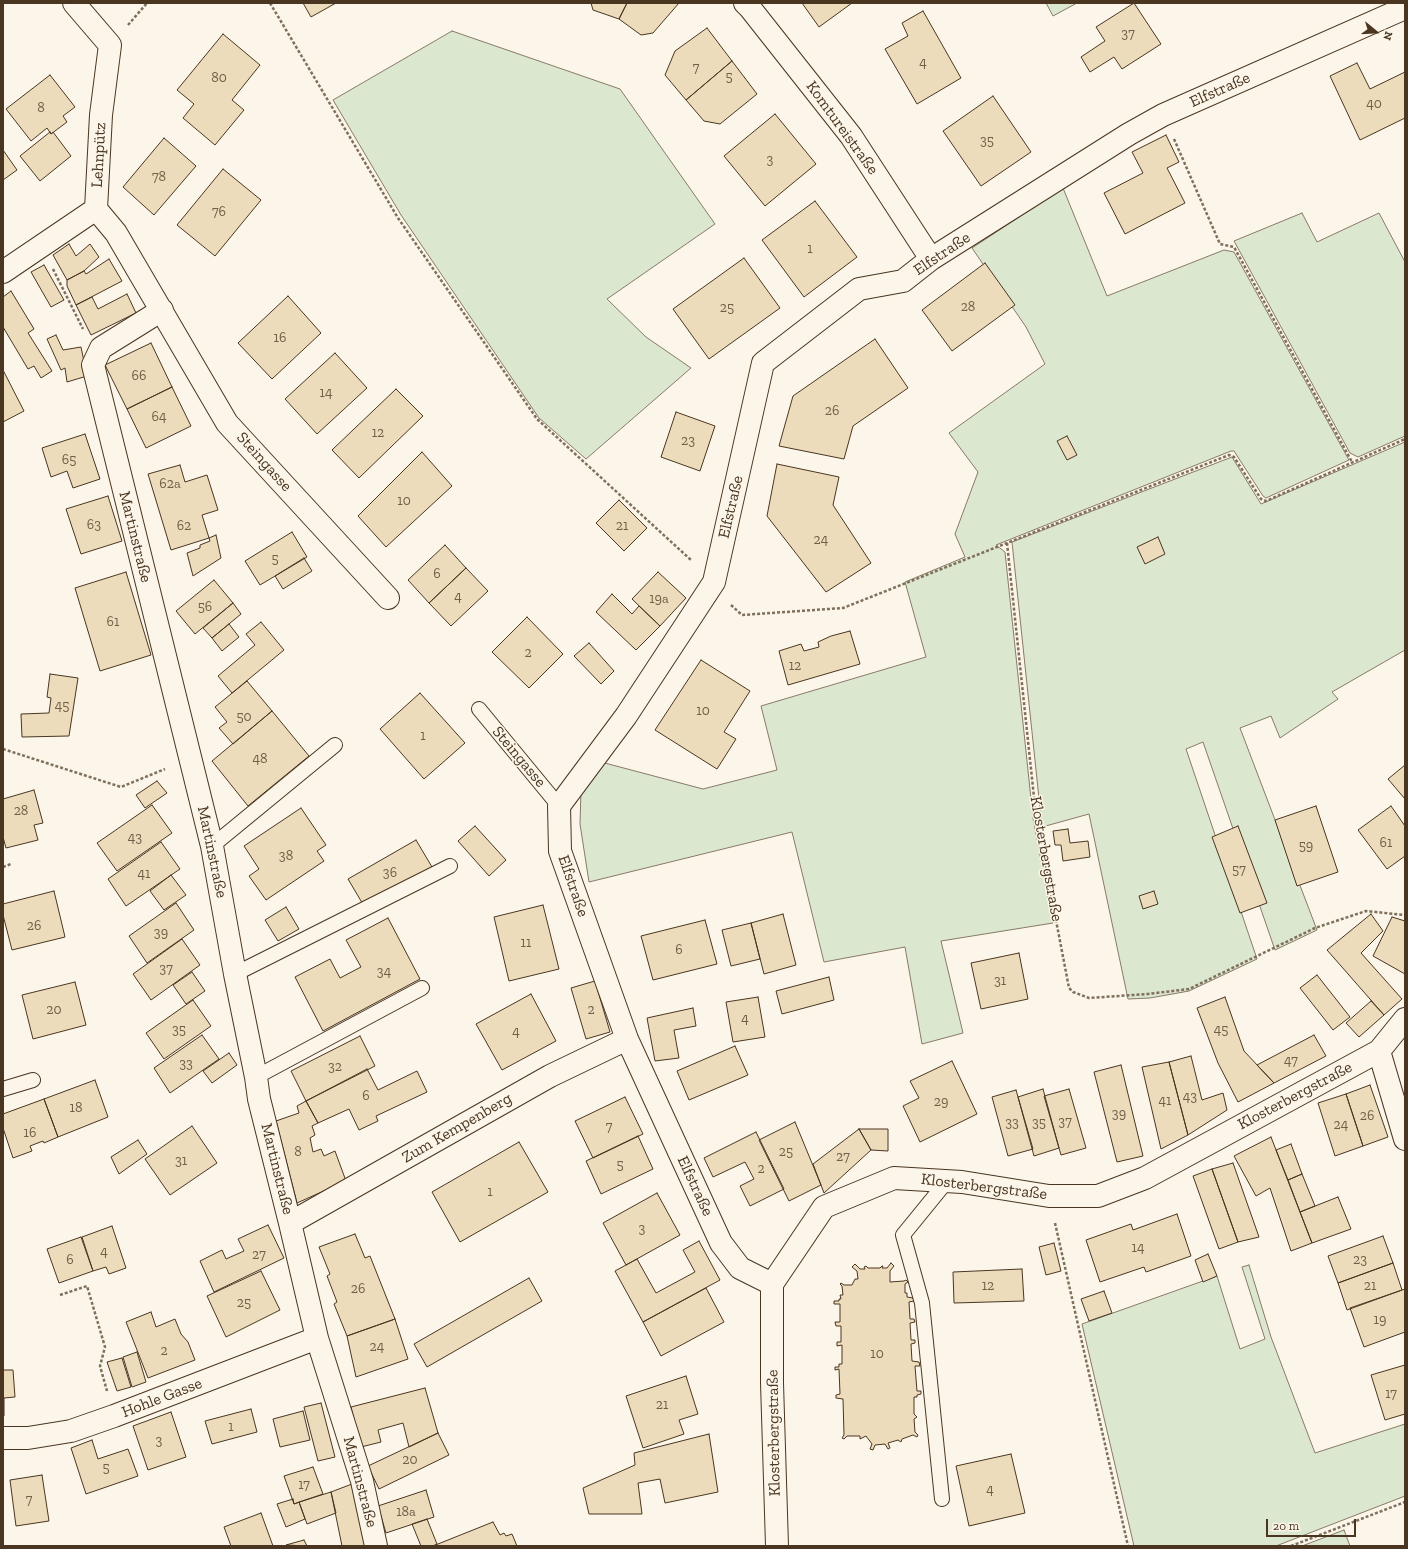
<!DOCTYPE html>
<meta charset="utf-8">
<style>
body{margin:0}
#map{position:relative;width:1408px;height:1549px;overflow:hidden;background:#fbf6e9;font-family:"Zilla Slab",serif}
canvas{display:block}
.frame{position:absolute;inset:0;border:4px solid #4a3520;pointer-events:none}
.north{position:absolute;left:1356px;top:12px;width:40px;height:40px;-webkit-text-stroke:3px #fbf6e9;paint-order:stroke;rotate:108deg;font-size:11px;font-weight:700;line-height:16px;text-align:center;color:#4a3520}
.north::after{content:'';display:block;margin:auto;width:14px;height:18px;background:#4a3520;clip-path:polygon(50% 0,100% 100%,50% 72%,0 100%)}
.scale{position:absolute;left:1266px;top:1519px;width:90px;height:18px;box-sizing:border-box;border:2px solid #4a3520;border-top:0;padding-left:5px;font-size:12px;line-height:14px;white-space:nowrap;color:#4a3520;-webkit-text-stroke:3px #fbf6e9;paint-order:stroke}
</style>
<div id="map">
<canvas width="1408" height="1549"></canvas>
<div class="frame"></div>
<div class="north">N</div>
<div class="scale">20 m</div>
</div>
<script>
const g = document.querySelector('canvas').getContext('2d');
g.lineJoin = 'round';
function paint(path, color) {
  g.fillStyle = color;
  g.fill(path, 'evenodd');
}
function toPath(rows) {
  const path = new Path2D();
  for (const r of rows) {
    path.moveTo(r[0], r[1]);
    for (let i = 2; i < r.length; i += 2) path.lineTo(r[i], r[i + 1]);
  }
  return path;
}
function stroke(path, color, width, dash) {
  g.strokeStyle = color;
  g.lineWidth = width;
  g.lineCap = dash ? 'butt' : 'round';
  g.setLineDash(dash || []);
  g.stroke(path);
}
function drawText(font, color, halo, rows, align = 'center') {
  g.font = font + ' "Zilla Slab",serif';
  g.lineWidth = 3;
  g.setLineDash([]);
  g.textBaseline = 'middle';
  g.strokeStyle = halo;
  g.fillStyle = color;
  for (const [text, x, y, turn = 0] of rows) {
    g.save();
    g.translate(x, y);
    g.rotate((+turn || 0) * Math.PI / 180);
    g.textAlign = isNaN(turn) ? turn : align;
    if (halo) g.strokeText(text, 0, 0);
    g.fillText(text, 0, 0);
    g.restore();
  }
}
const green = toPath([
 [1046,3,1077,3,1053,16,1046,3],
 [452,31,620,89,715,224,607,299,646,337,691,368,586,459,539,418,401,215,333,100,452,31],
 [1063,188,1107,296,1224,250,1234,252,1349,460,1266,498,1263,496,1234,451,1231,451,996,545,1005,552,1033,818,1053,923,941,941,963,1033,922,1044,905,947,824,962,792,832,589,882,580,824,581,790,601,762,703,789,777,770,761,706,926,657,905,582,965,557,955,534,978,472,949,433,1045,364,1026,327,972,248,1063,188],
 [1302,213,1317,242,1379,213,1405,262,1405,436,1358,457,1350,453,1234,241,1302,213],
 [1405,442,1405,650,1332,692,1338,699,1280,738,1271,716,1240,728,1317,930,1275,950,1203,742,1186,749,1257,959,1189,991,1150,998,1128,999,1089,814,1042,827,1012,542,1232,457,1261,504,1405,442],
 [1249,1265,1271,1337,1315,1453,1405,1424,1405,1496,1276,1546,1134,1546,1082,1324,1217,1276,1240,1349,1265,1339,1242,1267,1249,1265],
 [1344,1530,1350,1546,1302,1546,1344,1530]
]);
paint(green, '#dce7d0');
stroke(green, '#887966', 1);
const building = toPath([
 [303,3,336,3,311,17,303,3],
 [591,3,627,3,619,19,593,10,591,3],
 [627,3,679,3,653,33,641,35,619,19,627,3],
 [802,3,852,3,819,27,802,3],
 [1134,3,1161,44,1122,69,1114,57,1090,72,1081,57,1105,41,1096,27,1134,3],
 [923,11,961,78,917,104,885,49,908,36,902,23,923,11],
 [707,28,732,61,686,100,665,75,675,51,707,28],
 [223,34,260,65,232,100,244,110,215,145,183,118,194,104,177,90,223,34],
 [732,61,757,94,720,124,704,121,686,100,732,61],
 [1357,63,1370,89,1405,72,1405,118,1360,140,1330,76,1357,63],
 [50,75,75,107,63,116,67,122,51,134,47,128,31,141,6,109,50,75],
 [993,96,1031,152,981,186,943,131,993,96],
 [775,114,816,164,765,206,724,156,775,114],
 [50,132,51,134,53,132,71,156,40,181,20,156,50,132],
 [1166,135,1179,162,1167,168,1185,203,1125,234,1104,193,1143,173,1132,152,1166,135],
 [164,138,196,166,154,215,123,187,164,138],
 [3,150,17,170,3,180,3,150],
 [223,169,261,200,215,256,177,225,223,169],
 [815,201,857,257,804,297,762,240,815,201],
 [69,244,76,256,90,244,99,257,84,271,67,280,53,255,69,244],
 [744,258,780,308,709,359,673,309,744,258],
 [109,259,122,281,76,305,67,286,67,280,84,271,86,274,109,259],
 [985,263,1015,305,952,351,922,310,985,263],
 [44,265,64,300,51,307,31,272,44,265],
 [11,291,34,329,28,333,52,371,41,378,34,366,28,369,3,327,3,297,11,291],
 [127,294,136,313,91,335,76,305,92,297,98,309,127,294],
 [288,296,321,333,272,379,238,343,288,296],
 [56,335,63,350,81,347,87,376,67,382,65,368,61,370,47,339,56,335],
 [875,339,908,388,853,426,844,459,779,446,793,396,875,339],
 [151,343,172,387,127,409,105,365,151,343],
 [335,353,367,388,317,434,285,399,335,353],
 [3,370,24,411,3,422,3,370],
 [172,387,191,426,146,448,127,409,172,387],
 [396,389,423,416,359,478,332,450,396,389],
 [676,412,715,426,700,471,661,457,676,412],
 [85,434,100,479,73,488,67,471,51,477,42,448,85,434],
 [1067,436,1077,455,1067,460,1057,441,1067,436],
 [422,452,452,486,386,547,358,516,422,452],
 [777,464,839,477,833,505,871,563,826,592,767,516,777,464],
 [180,465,185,482,207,475,218,510,202,515,209,538,171,550,148,474,180,465],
 [108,496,122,541,81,554,66,509,108,496],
 [619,500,647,528,624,551,596,523,619,500],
 [292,532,307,557,260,585,245,561,292,532],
 [216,535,221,558,193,576,187,553,200,548,200,545,210,541,209,538,216,535],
 [1158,537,1165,554,1145,564,1137,547,1158,537],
 [445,545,466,568,429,603,408,580,445,545],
 [304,558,312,571,283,589,275,576,304,558],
 [466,568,488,591,451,626,429,603,466,568],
 [126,572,151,655,100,671,75,588,126,572],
 [658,572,686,598,660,626,632,599,658,572],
 [214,580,233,603,195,634,176,611,214,580],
 [612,594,632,614,639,606,660,626,636,650,596,612,612,594],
 [233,603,241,614,212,638,203,628,233,603],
 [527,617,563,654,529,688,492,652,527,617],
 [261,622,284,650,232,693,218,676,255,645,246,634,261,622],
 [229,624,239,637,222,651,212,638,229,624],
 [850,631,860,664,788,685,779,651,801,644,804,651,819,647,818,642,831,636,850,631],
 [589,643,614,671,601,684,574,656,589,643],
 [701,660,750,691,724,732,736,739,717,769,655,730,701,660],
 [50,674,78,678,69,736,22,737,21,714,49,713,51,698,47,697,50,674],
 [247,681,272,711,233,744,219,728,227,722,215,707,247,681],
 [420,693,465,743,424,779,380,729,420,693],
 [272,711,309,756,248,806,212,761,272,711],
 [1405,765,1405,799,1388,779,1405,765],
 [157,781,167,793,145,808,136,795,157,781],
 [34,790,43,823,34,825,38,840,6,848,3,837,3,799,34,790],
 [152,805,172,833,117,871,97,843,152,805],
 [1316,806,1338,872,1297,886,1275,820,1316,806],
 [1391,806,1405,826,1405,856,1387,869,1358,830,1391,806],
 [301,808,326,845,317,851,324,861,266,900,249,876,259,869,244,846,301,808],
 [475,826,506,860,489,876,458,841,475,826],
 [1238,826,1267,903,1240,913,1212,837,1238,826],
 [1068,829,1070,843,1088,841,1090,857,1063,861,1061,845,1055,845,1053,831,1068,829],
 [416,840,432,867,364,906,348,879,416,840],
 [161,842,180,869,126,906,108,879,161,842],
 [171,875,186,895,164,910,150,891,171,875],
 [54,891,65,937,12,950,3,915,3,904,54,891],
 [1154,891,1158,904,1143,909,1139,896,1154,891],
 [176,903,194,930,147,963,129,936,176,903],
 [543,905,559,969,509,981,494,917,543,905],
 [286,907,299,929,278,941,265,920,286,907],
 [783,914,796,965,764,974,751,923,783,914],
 [1371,914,1383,931,1361,953,1402,999,1384,1015,1327,950,1371,914],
 [1392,917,1405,921,1405,974,1373,956,1392,917],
 [388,918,420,979,323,1031,295,977,330,959,340,978,361,967,346,940,388,918],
 [705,920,717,964,653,980,641,936,705,920],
 [751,923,760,959,731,966,722,930,751,923],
 [182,939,200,965,151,1000,133,974,182,939],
 [1019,953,1028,999,981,1009,971,963,1019,953],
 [192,972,205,991,186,1004,173,985,192,972],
 [1317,975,1350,1017,1333,1030,1300,988,1317,975],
 [829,977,834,1000,782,1014,776,991,829,977],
 [595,981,610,1032,586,1039,571,988,595,981],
 [75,982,86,1025,33,1039,22,995,75,982],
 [531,994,556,1041,502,1070,476,1024,531,994],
 [758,997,765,1037,733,1042,726,1002,758,997],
 [1225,997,1244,1051,1274,1083,1238,1102,1218,1063,1197,1008,1225,997],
 [193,1000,211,1026,164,1059,146,1033,193,1000],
 [1371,1001,1384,1015,1359,1037,1346,1023,1371,1001],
 [693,1008,696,1026,674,1030,679,1058,655,1061,647,1018,693,1008],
 [202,1035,219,1059,170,1093,154,1068,202,1035],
 [1314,1035,1326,1056,1274,1083,1257,1065,1314,1035],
 [360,1036,375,1066,306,1101,291,1071,360,1036],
 [735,1046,748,1075,689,1100,677,1071,735,1046],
 [229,1053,237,1065,212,1083,203,1071,229,1053],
 [1191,1056,1202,1100,1223,1093,1227,1110,1188,1135,1169,1062,1191,1056],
 [952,1061,977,1114,920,1142,903,1106,919,1098,910,1081,952,1061],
 [1169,1062,1188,1135,1161,1149,1142,1067,1169,1062],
 [1121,1065,1143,1156,1117,1162,1094,1072,1121,1065],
 [367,1069,378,1090,417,1071,427,1092,376,1116,378,1121,359,1130,349,1109,318,1123,306,1101,367,1069],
 [95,1080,108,1117,58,1137,44,1099,95,1080],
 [1370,1085,1388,1137,1363,1146,1346,1094,1370,1085],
 [1043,1089,1059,1148,1034,1156,1018,1097,1043,1089],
 [1069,1089,1086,1148,1061,1155,1044,1096,1069,1089],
 [1016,1090,1033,1149,1008,1156,992,1097,1016,1090],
 [1346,1094,1363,1146,1335,1156,1318,1103,1346,1094],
 [625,1097,643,1134,593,1158,575,1121,625,1097],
 [44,1099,58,1137,44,1143,43,1141,30,1146,32,1151,13,1158,3,1128,3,1114,44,1099],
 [306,1101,318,1123,312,1126,315,1135,310,1138,313,1152,321,1149,324,1156,335,1151,346,1181,297,1203,276,1121,299,1113,297,1106,306,1101],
 [795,1122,821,1185,789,1201,759,1140,795,1122],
 [192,1126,217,1163,170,1195,145,1159,192,1126],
 [859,1129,871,1150,824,1193,813,1164,859,1129],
 [859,1129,888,1129,888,1151,871,1150,859,1129],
 [756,1132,784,1189,750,1206,740,1186,754,1179,745,1162,713,1177,704,1158,756,1132],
 [638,1136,653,1169,601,1194,586,1161,638,1136],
 [1271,1137,1312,1243,1291,1251,1270,1188,1256,1196,1234,1156,1271,1137],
 [138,1140,147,1154,119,1174,111,1157,138,1140],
 [519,1142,548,1192,460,1242,432,1192,519,1142],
 [1291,1144,1302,1174,1288,1180,1276,1150,1291,1144],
 [1233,1163,1259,1237,1238,1242,1212,1169,1233,1163],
 [1212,1169,1238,1242,1219,1249,1193,1176,1212,1169],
 [1302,1174,1315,1206,1300,1212,1288,1180,1302,1174],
 [657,1193,680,1235,626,1265,603,1223,657,1193],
 [1338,1197,1351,1229,1312,1243,1300,1212,1338,1197],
 [1177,1214,1191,1256,1146,1272,1144,1267,1100,1282,1086,1240,1131,1224,1133,1230,1177,1214],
 [268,1225,284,1258,214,1292,200,1261,222,1250,226,1259,244,1251,238,1239,268,1225],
 [112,1226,126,1268,109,1274,106,1267,93,1271,82,1237,112,1226],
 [355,1234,365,1258,370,1256,395,1319,347,1336,334,1304,337,1302,327,1276,330,1274,319,1247,355,1234],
 [1383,1236,1393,1263,1338,1283,1328,1256,1383,1236],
 [81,1237,93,1271,59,1283,47,1249,81,1237],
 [699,1241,720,1280,643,1322,615,1271,637,1259,656,1293,695,1272,683,1250,699,1241],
 [1054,1243,1061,1271,1046,1275,1039,1247,1054,1243],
 [1208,1254,1217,1276,1203,1282,1195,1260,1208,1254],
 [891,1263,894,1266,890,1271,890,1282,904,1281,906,1280,908,1282,905,1284,905,1293,907,1293,907,1297,913,1298,914,1301,909,1302,910,1319,914,1319,915,1322,910,1323,911,1340,915,1340,915,1343,911,1344,912,1361,919,1362,920,1366,915,1366,917,1391,921,1391,921,1394,917,1395,917,1397,914,1397,914,1414,917,1417,914,1419,915,1432,918,1435,917,1437,913,1435,902,1439,901,1442,898,1440,888,1443,890,1448,888,1449,885,1444,875,1445,873,1450,870,1449,872,1444,866,1436,860,1439,860,1436,847,1436,844,1439,842,1438,844,1435,843,1399,836,1398,836,1395,840,1394,839,1369,835,1370,835,1367,839,1367,839,1364,842,1364,842,1345,837,1346,837,1342,841,1342,841,1326,836,1326,835,1322,840,1322,840,1304,834,1304,834,1301,839,1301,839,1299,841,1299,840,1295,843,1295,842,1286,840,1284,841,1283,844,1285,852,1285,855,1279,858,1279,857,1271,852,1267,855,1264,860,1269,865,1269,864,1267,866,1266,868,1268,880,1268,882,1266,883,1266,882,1268,887,1268,891,1263],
 [1393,1263,1402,1290,1347,1310,1338,1283,1393,1263],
 [1022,1269,1024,1301,954,1303,953,1272,1022,1269],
 [261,1271,280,1310,226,1337,207,1296,261,1271],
 [529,1278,542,1301,427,1367,414,1344,529,1278],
 [706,1288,724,1322,661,1356,643,1322,706,1288],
 [1405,1289,1405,1332,1364,1347,1350,1308,1405,1289],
 [1104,1291,1112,1313,1089,1321,1081,1299,1104,1291],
 [151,1312,156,1327,175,1319,181,1334,188,1342,195,1360,148,1378,126,1322,151,1312],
 [395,1319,408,1359,356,1377,347,1336,395,1319],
 [137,1352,146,1382,132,1387,123,1357,137,1352],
 [122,1358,131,1387,117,1391,107,1362,122,1358],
 [1405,1365,1405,1414,1385,1420,1371,1375,1405,1365],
 [3,1370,13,1370,15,1397,4,1398,4,1416,3,1416,3,1370],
 [686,1376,698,1414,679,1420,684,1434,643,1448,626,1396,686,1376],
 [425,1388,438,1433,409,1447,403,1423,378,1430,381,1442,361,1447,351,1407,425,1388],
 [321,1403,335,1457,318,1461,304,1407,321,1403],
 [251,1409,257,1432,212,1444,205,1421,251,1409],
 [303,1411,310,1440,280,1447,273,1419,303,1411],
 [171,1412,186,1457,148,1470,133,1426,171,1412],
 [438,1433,449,1455,379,1489,368,1466,438,1433],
 [709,1434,718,1492,665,1503,660,1479,638,1483,642,1514,589,1514,583,1488,635,1465,634,1453,709,1434],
 [92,1440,98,1459,128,1449,138,1476,86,1494,71,1448,92,1440],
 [1011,1454,1025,1513,969,1526,956,1466,1011,1454],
 [313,1467,323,1494,294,1504,284,1476,313,1467],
 [42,1475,49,1521,16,1526,10,1480,42,1475],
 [352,1484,365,1546,342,1546,331,1492,352,1484],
 [426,1490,434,1517,386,1533,378,1506,426,1490],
 [331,1492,336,1513,307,1524,299,1502,331,1492],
 [293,1499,294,1504,299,1502,305,1519,286,1527,277,1504,293,1499],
 [261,1513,273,1546,231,1546,224,1527,261,1513],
 [427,1519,437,1544,433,1546,421,1546,412,1524,427,1519],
 [493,1522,500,1535,504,1533,506,1536,512,1534,517,1546,433,1546,493,1522],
 [304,1540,307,1546,286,1545,304,1540]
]);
paint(building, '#ecdcbc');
stroke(building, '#4a3520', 1);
const lane = toPath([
 [479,709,559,806],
 [212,846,335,745],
 [235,974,450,866],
 [256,1077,422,988],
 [3,1089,33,1080],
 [942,1499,922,1303,903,1235,947,1181]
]);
const street = toPath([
 [745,3,750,8,851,136,931,259],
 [96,209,116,233,227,423,388,598],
 [3,272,96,209,101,115,110,45,74,3],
 [162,310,101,348,93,365,212,846,235,974,256,1077,259,1099,290,1223,317,1338,362,1481,376,1546],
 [1379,1051,1405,1139],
 [290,1223,550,1076,627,1039],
 [772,1284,740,1268,721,1243,627,1039,560,851,559,806,626,716,714,582,763,363,859,289,903,281,931,259,1129,134,1163,115,1405,8],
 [3,1438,28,1438,71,1431,114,1416,317,1338],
 [777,1546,772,1383,772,1284,824,1207,894,1178,962,1182,1049,1196,1098,1196,1145,1178,1379,1051,1405,1019]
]);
stroke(lane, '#4a3520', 16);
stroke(street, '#4a3520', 24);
stroke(toPath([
 [270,3,398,218,537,419,691,560],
 [128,25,147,3],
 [1174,139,1220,244,1234,247,1352,462],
 [53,269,83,329],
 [1007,543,1036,816,1069,988,1073,992,1089,998,1148,994,1189,989,1315,928,1366,911,1405,915],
 [731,605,742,615,843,608,1229,455,1234,457,1261,499,1266,501,1405,439],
 [3,749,121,787,165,769],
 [3,867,11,864],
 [1055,1223,1128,1546],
 [60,1295,87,1286,105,1347,100,1366,107,1391],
 [1291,1546,1405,1502]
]), '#7f6f5c', 2.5, [3, 2]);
stroke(lane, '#fbf6e9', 14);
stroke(street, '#fbf6e9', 22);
drawText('14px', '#725f47', null, [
 ["37",1128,34],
 ["4",923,63],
 ["7",696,68],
 ["5",729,77],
 ["80",219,78],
 ["40",1374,104],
 ["8",41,108],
 ["35",987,141],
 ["3",770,160],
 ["78",159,177],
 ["76",219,212],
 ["1",810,249],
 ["28",968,307],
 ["25",727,308],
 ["16",280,338],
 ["66",139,376],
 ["14",326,393],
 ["26",832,411],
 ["64",159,417],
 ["12",378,433],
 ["23",688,441],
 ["65",69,460],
 ["62a",170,484],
 ["10",404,501],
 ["63",94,525],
 ["62",184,526],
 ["21",622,526],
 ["24",821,540],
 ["5",275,559],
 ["6",437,574],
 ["4",458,597],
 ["19a",659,599],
 ["56",205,607],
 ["61",113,622],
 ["2",528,653],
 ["12",795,666],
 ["45",62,706],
 ["10",703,711],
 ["50",244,717],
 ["1",423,736],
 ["48",260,759],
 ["28",21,811],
 ["43",135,838],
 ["61",1386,843],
 ["59",1306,846],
 ["38",286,856],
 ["57",1239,870],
 ["36",390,873],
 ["41",144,874],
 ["26",34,926],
 ["39",161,933],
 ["11",526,943],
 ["6",679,950],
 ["37",166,969],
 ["34",384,972],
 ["31",1000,981],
 ["20",54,1010],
 ["2",591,1010],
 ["4",745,1019],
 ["35",179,1030],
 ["45",1221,1030],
 ["4",516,1032],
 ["47",1291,1061],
 ["33",186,1064],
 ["32",335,1067],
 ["6",366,1096],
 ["43",1190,1097],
 ["41",1165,1101],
 ["29",941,1102],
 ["18",76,1108],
 ["39",1119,1114],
 ["26",1367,1116],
 ["37",1065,1122],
 ["33",1012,1123],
 ["35",1039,1123],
 ["24",1341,1125],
 ["7",609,1127],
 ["16",30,1133],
 ["8",298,1152],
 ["25",786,1152],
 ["27",843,1157],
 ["31",181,1161],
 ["5",620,1165],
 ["2",761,1169],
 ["1",490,1192],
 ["3",642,1229],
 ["14",1138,1248],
 ["4",104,1252],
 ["27",259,1255],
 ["6",70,1260],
 ["23",1360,1260],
 ["12",988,1286],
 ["21",1370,1286],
 ["26",358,1289],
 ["25",244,1303],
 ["19",1380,1320],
 ["24",377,1347],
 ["2",164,1351],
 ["10",877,1354],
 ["17",1391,1394],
 ["21",662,1405],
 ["1",231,1427],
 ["3",159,1441],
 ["20",410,1460],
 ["5",106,1468],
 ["17",304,1485],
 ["4",990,1490],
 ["7",29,1500],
 ["18a",406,1512]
]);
drawText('16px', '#4a3520', '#fbf6e9', [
 ["Elfstraße",1220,90,-24],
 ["Komtureistraße",842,128,54],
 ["Lehnpütz",99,155,-87],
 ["Elfstraße",942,254,-34],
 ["Steingasse",264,462,48],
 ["Elfstraße",731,507,-77],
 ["Martinstraße",135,537,76],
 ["Steingasse",519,757,50],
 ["Martinstraße",212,852,78],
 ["Klosterbergstraße",1046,859,80],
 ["Elfstraße",573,886,71],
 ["Klosterbergstraße",1295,1096,-28],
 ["Zum Kempenberg",457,1128,-30],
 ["Martinstraße",277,1169,76],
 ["Elfstraße",695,1186,65],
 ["Klosterbergstraße",984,1187,7],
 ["Hohle Gasse",162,1398,-21],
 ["Klosterbergstraße",774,1433,-91],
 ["Martinstraße",360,1482,75]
]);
</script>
